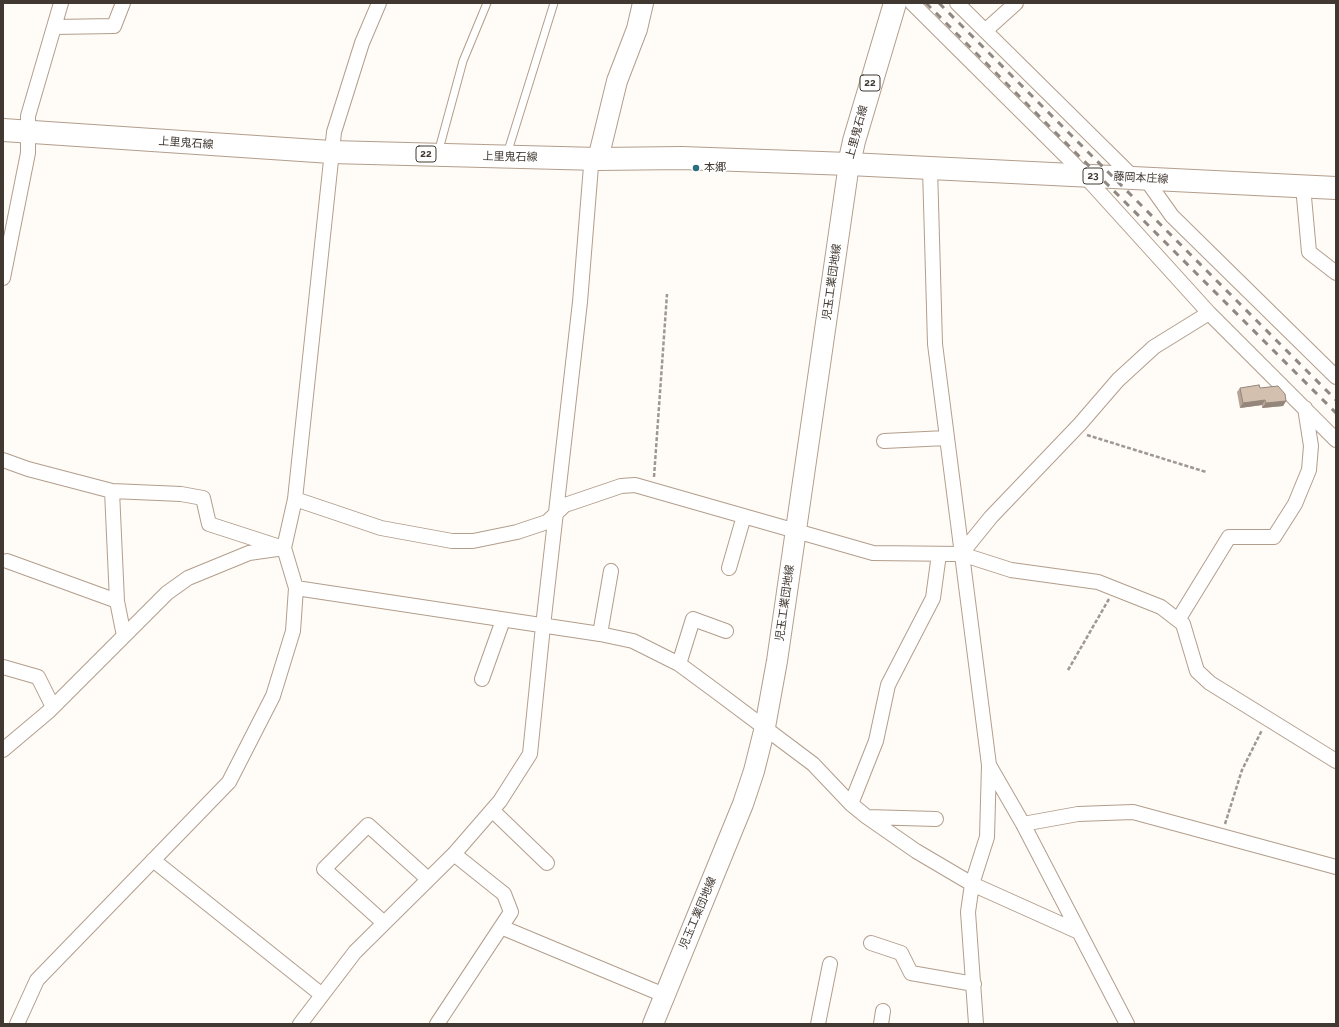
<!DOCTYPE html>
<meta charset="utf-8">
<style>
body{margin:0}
#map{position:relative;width:1339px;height:1027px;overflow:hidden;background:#fffbf7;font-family:Raleway,sans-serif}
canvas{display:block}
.frame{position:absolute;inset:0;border:4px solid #403831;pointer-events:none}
</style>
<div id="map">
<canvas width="1339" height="1027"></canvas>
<div class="frame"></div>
</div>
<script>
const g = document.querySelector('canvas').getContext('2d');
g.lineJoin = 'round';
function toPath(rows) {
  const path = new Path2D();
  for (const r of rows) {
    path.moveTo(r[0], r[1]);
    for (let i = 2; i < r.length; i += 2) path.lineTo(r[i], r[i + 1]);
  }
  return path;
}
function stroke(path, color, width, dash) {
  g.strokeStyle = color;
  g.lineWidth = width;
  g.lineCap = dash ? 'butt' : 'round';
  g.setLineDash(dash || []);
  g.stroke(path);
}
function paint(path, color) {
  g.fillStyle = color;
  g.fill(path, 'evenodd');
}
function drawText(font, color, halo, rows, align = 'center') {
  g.font = font + ' Raleway,"Noto Sans JP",sans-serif';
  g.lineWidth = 3.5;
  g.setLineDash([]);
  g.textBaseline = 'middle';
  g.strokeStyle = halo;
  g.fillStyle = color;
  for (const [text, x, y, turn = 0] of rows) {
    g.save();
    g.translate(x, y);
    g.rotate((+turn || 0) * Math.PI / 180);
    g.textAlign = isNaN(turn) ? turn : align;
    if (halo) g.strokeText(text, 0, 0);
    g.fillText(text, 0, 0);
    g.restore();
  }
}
const lane = toPath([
 [438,153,463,61,487,3],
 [507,154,554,3]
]);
const street = toPath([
 [912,3,1073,163,1209,313,1336,440],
 [957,3,1134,178],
 [54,27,114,26,123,3],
 [985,31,1016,3],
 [930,168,935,344,989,765,987,837,972,884,968,912,976,1024],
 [1145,178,1172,216,1336,377],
 [1303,186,1309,252,1336,273],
 [3,278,28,153,28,116,61,3],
 [884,441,946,438],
 [3,460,28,469,112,491,181,494,203,498,209,524,280,547],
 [112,491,117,601,124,636],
 [295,499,381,528,452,541,473,541,517,532,547,522,565,505,621,486,635,485,873,553,961,554,1011,570,1098,582,1161,607,1183,624,1197,671,1210,683,1336,761],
 [961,554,991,517,1080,424,1118,380,1154,347,1209,313],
 [7,561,117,601],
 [729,568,744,516],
 [296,588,600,634,633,641,679,664,717,692,813,764,851,804,867,817,916,851,972,884,1079,932],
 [1178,620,1229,537,1274,537,1295,504,1309,470,1311,446,1305,408],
 [600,634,611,571],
 [679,664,693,619,726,631],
 [3,667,38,677,53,707],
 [482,679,503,620],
 [3,750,48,712,167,593,188,578,249,553,284,548],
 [989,765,1023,824,1127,1024],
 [851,804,876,741,888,685,933,598,939,554],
 [492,810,547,863],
 [867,817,936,819],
 [1023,824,1078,814,1133,812,1336,867],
 [153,860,322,995],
 [384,923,324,869,368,825,428,879],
 [501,927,664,995],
 [871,943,901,953,911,973,974,984],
 [17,1024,37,980,229,782,273,696,293,631,296,588,284,548,295,499,334,132,362,43,379,3],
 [300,1024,355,952,454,854,500,801,530,754,543,626,580,302,591,166,598,159],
 [437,1024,511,912,504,894,454,854],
 [818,1024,830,964],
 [881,1024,883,1011]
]);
const secondary = toPath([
 [598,159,617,81,637,29,643,3],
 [653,1024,743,804,754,771,765,727,777,661,849,164]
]);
const primary = toPath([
 [3,130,331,152,598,159,682,158,849,164,1336,188],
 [849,164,854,141,895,3]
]);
stroke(lane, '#b29e8c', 9);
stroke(street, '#b29e8c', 16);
stroke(secondary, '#b29e8c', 22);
stroke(primary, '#b29e8c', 24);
stroke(toPath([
 [1087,435,1206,472],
 [654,477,667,294],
 [1068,670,1109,599],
 [1225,824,1242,770,1262,730]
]), '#9e9892', 2.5, [4, 2]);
stroke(lane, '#fff', 7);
stroke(street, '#fff', 14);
stroke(secondary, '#fff', 20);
stroke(primary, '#fff', 22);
stroke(toPath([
 [926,3,1336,413],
 [939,3,1336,400]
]), '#8e8782', 3, [7, 7]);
paint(toPath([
 [1240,388,1286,401,1283,406,1262,408,1262,405,1240,408,1237,392]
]), '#b6a596');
paint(toPath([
 [1265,400,1262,405,1240,408,1243,403],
 [1286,401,1283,406,1262,408,1266,403]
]), '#94867a');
const building = toPath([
 [1259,385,1260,388,1278,386,1285,394,1286,401,1266,403,1265,400,1243,403,1240,388,1259,385]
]);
paint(building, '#d4c0ae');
stroke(building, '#94867a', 1);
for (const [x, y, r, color] of [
 [696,168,4,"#296f7e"]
]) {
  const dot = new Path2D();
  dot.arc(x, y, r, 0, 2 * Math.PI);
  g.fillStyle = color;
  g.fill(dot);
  stroke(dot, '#fff', 1.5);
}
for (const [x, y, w] of [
 [870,83,20],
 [426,154,20],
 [1093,176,20]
]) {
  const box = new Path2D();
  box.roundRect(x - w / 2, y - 8, w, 16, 3);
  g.fillStyle = '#fff';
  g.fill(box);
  stroke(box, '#403831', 1);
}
drawText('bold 10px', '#403831', null, [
 ["22",870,83],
 ["22",426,154],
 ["23",1093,176]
]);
drawText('11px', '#403831', '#fff', [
 ["上里鬼石線",857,132,-75],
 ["上里鬼石線",186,143,4],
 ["上里鬼石線",510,157,1],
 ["藤岡本庄線",1141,178,3],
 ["児玉工業団地線",832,282,-82],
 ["児玉工業団地線",785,603,-82],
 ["児玉工業団地線",698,913,-67]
]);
drawText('11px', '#403831', '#fff', [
 ["本郷",704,168]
], 'left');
</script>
